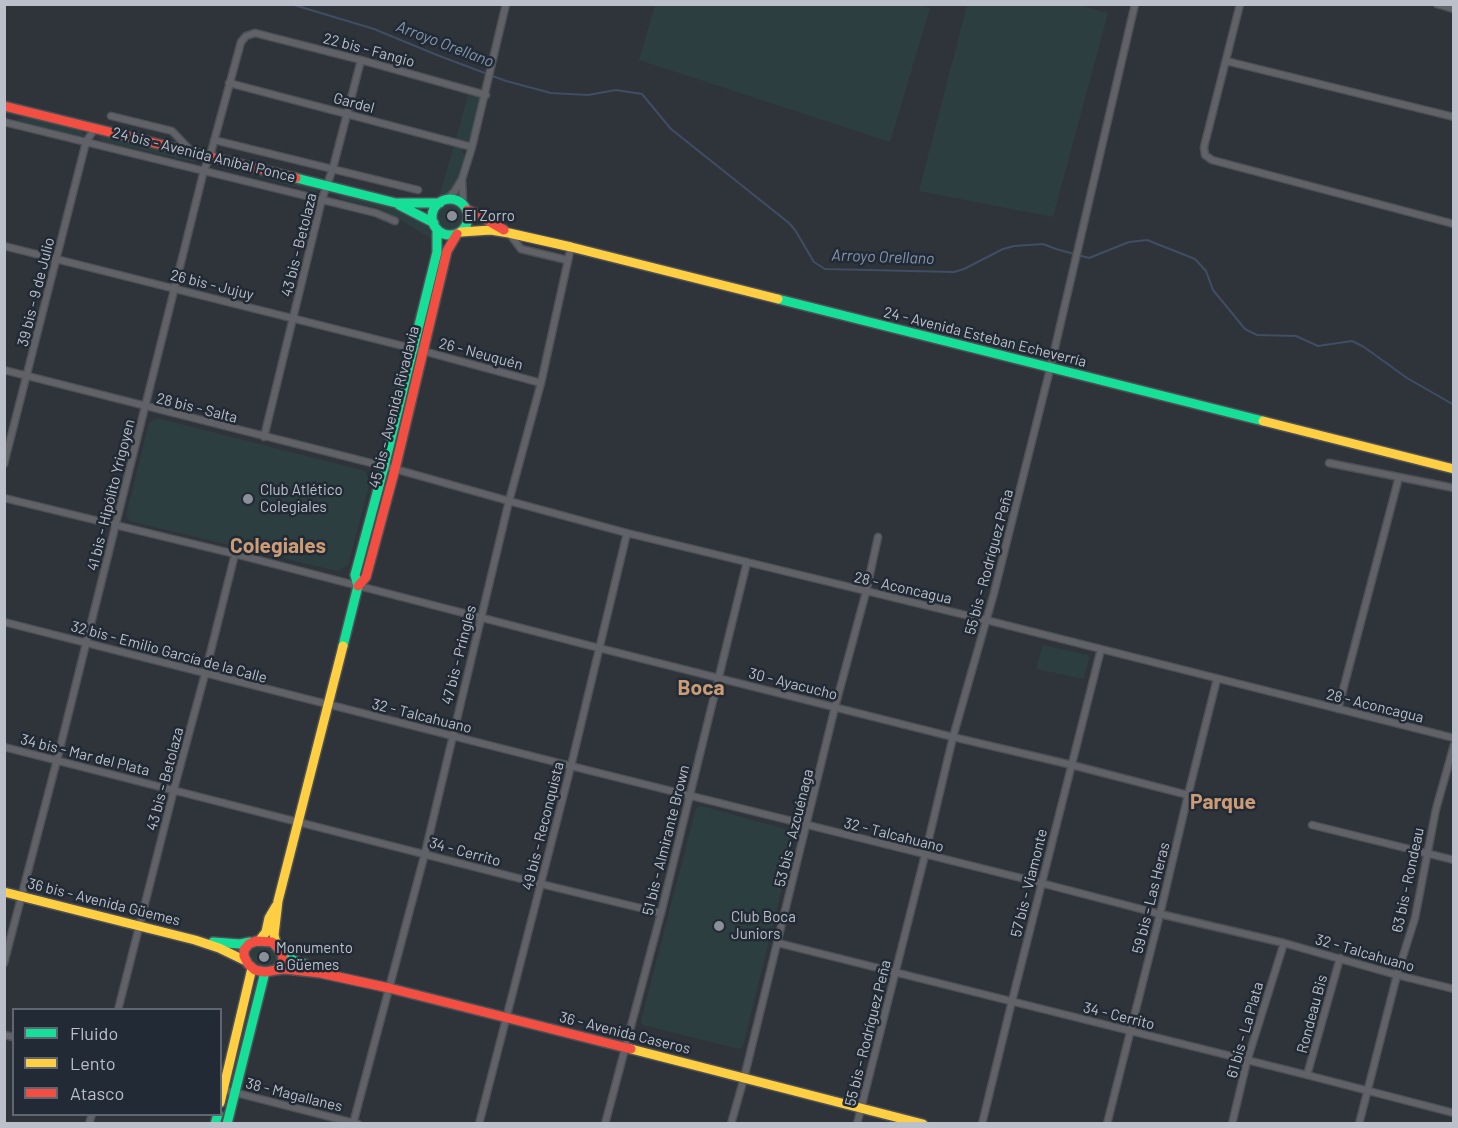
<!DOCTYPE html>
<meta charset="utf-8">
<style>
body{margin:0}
#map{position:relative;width:1458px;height:1128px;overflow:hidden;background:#2f343b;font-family:Barlow,sans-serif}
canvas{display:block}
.frame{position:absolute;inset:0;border:6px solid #bbc0ca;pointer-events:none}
.legend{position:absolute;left:12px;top:1008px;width:210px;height:108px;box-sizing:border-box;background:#222a35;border:2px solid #5f6671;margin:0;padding:8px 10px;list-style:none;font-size:18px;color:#bbc0ca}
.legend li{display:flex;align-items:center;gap:12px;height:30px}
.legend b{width:30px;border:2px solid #5f6671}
</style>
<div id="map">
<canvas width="1458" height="1128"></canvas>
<div class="frame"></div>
<ul class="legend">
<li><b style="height:8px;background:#16e098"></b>Fluido</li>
<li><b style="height:8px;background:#ffcf43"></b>Lento</li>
<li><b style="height:8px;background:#f24e42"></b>Atasco</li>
</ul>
</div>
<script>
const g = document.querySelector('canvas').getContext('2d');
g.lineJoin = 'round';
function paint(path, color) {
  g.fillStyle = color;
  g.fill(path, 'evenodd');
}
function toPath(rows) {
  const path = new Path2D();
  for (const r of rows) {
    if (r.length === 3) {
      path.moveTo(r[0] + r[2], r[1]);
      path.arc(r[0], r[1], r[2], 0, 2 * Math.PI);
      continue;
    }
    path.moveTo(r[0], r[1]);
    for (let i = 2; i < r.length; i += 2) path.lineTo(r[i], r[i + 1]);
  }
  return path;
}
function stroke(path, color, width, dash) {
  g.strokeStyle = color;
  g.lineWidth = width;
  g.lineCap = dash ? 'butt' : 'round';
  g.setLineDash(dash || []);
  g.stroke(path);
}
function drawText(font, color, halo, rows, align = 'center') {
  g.font = font + ' Barlow,sans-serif';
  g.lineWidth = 5;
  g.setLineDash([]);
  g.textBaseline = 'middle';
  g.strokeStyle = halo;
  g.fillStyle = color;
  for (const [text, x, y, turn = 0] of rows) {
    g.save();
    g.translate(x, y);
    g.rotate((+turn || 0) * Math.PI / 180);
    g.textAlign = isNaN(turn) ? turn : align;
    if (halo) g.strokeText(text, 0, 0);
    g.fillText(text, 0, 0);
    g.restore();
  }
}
paint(toPath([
 [918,4,930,8,890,142,639,60,655,5],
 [967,5,1079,5,1108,13,1053,217,919,191],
 [469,91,481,96,472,138,466,141,456,139],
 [23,118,35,118,76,128,80,130,85,136,79,136,18,121,18,119],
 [113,136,197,157,202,161,194,162,104,142,96,137],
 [454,146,462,148,465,158,458,180,453,190,447,195,439,196],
 [251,170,319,188,317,193,249,174],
 [344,194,397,207,418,218,426,225,431,234,432,239,382,209,341,199,338,196],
 [450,217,14],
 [157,418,365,471,370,482,348,565,337,571,130,521,126,516,149,423],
 [386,473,389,474,362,576,359,576],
 [1043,645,1088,655,1089,659,1084,679,1036,669],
 [701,806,796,832,743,1046,739,1049,643,1025,641,1021,696,808],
 [258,945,264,945,271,947,275,951,278,956,278,962,273,967,260,967,254,965,250,960,248,956,249,952,252,948],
 [254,983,257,983,233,1080,230,1080]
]), '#2d3e41');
stroke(toPath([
 [291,4,374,29,437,55,506,81,551,93,588,95,616,90,642,94,671,129,789,223,795,230,814,262,825,269,954,272,964,269,1003,249,1014,246,1043,244,1056,249,1089,258,1129,242,1147,240,1195,259,1206,271,1213,290,1245,329,1257,335,1296,336,1318,346,1352,341,1364,347,1407,378,1454,405]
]), '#404d63', 2);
const street = toPath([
 [1240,4,1204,147,1205,155,1212,160,1454,224],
 [1437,4,1454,9],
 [1226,61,1454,117],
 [229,83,472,147],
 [111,116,172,131,191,151],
 [4,122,376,213,395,221],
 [214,140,418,190],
 [462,179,463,204],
 [446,200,454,192,462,179,472,147,506,4],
 [509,233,521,249,567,260],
 [4,246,423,351,541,383],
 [4,370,395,469,509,501,627,533,986,620,1454,738],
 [264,437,322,199,333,168,361,60],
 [1329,463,1454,488],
 [4,464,86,142,95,128],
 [4,498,235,554,599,648,953,737,1072,765,1188,795],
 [4,622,571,766,1041,883,1160,914,1284,943,1397,975,1454,989],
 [1338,709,1399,477],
 [4,747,541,884,661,913],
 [1312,825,1454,860],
 [778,943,1307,1075,1454,1113],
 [4,963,57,760,204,170,210,156,241,42,246,36,255,33,361,60,486,95],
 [118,1010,174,789,205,674,235,554],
 [4,1035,14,1037],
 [1307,1075,1340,958],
 [221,1089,358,1124],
 [89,1124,92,1114],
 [353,1124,425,853,509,501,541,383,571,247],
 [479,1124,571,766,627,533],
 [605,1124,661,913,747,562],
 [731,1124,744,1078,835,707,866,592,878,537],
 [857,1124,925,855,953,737,994,593,1050,369,1135,4],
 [982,1124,1012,1001,1101,649],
 [1107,1124,1160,914,1188,795,1217,679],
 [1232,1124,1247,1061,1284,943],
 [1359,1124,1397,975,1415,918,1436,809,1454,745]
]);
const fast = toPath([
 [296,178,396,203,440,203],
 [450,217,18],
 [399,205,434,223],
 [778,299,1263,421],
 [343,646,358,586,355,575,384,467,437,252,437,229],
 [213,942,240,944,250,942],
 [280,950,293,960,310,966,315,970],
 [215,1124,218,1114],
 [227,1124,265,972]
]);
const slow = toPath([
 [461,232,491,230,509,233,571,247,778,299],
 [1263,421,1454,469],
 [4,892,195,940,219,948,246,961],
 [259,941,266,932,269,918,276,906],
 [277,947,274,935,278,901,343,646],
 [631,1049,923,1124],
 [220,1103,252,968]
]);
const jam = toPath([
 [4,106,296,178],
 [467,210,475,213,504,230],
 [358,586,366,577,395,469,447,251,457,234],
 [256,941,272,942,277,947,283,956,282,962,276,970,265,972,255,970,248,964,244,956,244,950,249,944,256,941],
 [276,970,285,969,320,973,389,988,631,1049]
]);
stroke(street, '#4d5055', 9);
stroke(fast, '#4d5055', 12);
stroke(slow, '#4d5055', 12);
stroke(jam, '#4d5055', 12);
stroke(street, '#606268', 6);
stroke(fast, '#16e098', 9);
stroke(slow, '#ffcf43', 9);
stroke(jam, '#f24e42', 9);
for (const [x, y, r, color] of [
 [452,216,6,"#8a8f98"],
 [248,499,6,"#8a8f98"],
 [719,926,6,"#8a8f98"],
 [264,957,6,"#8a8f98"]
]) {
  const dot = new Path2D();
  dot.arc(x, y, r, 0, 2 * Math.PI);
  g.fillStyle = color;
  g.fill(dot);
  stroke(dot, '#222a35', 2);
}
drawText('15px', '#bbc0ca', '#222a35', [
 ["22 bis - Fangio",369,50,15],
 ["Gardel",354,103,15],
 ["24 bis - Avenida Aníbal Ponce",204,155,14],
 ["43 bis - Betolaza",299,245,-76],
 ["26 bis - Jujuy",212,285,14],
 ["39 bis - 9 de Julio",36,292,-76],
 ["24 - Avenida Esteban Echeverría",985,337,14],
 ["26 - Neuquén",481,354,15],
 ["45 bis - Avenida Rivadavia",394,407,-76],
 ["28 bis - Salta",197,408,14],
 ["41 bis - Hipólito Yrigoyen",111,495,-76],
 ["55 bis - Rodríguez Peña",989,562,-75],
 ["28 - Aconcagua",903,588,13],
 ["32 bis - Emilio García de la Calle",169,652,15],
 ["47 bis - Pringles",459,655,-76],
 ["30 - Ayacucho",793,684,14],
 ["28 - Aconcagua",1375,706,14],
 ["32 - Talcahuano",422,716,14],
 ["34 bis - Mar del Plata",85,755,14],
 ["43 bis - Betolaza",165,779,-75],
 ["49 bis - Reconquista",543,826,-76],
 ["53 bis - Azcuénaga",794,828,-76],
 ["32 - Talcahuano",894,835,14],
 ["51 bis - Almirante Brown",666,840,-76],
 ["34 - Cerrito",465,852,15],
 ["63 bis - Rondeau",1408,880,-78],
 ["57 bis - Viamonte",1029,883,-76],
 ["59 bis - Las Heras",1151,898,-76],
 ["36 bis - Avenida Güemes",104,902,14],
 ["32 - Talcahuano",1365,953,16],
 ["Rondeau Bis",1312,1014,-75],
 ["34 - Cerrito",1119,1016,14],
 ["61 bis - La Plata",1245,1030,-74],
 ["36 - Avenida Caseros",625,1033,14],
 ["55 bis - Rodríguez Peña",868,1033,-76],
 ["38 - Magallanes",294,1095,14]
]);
drawText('15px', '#bbc0ca', '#222a35', [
 ["El Zorro",464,216],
 ["Club Atlético",260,490],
 ["Colegiales",260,507],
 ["Club Boca",731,917],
 ["Juniors",731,934],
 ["Monumento",276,948],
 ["a Güemes",276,965]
], 'left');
drawText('italic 16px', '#8696ae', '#222a35', [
 ["Arroyo Orellano",445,44,21],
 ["Arroyo Orellano",883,257,2]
]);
drawText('bold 21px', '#cb9c75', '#222a35', [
 ["Colegiales",278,546],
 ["Boca",701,688],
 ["Parque",1223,802]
]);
</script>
